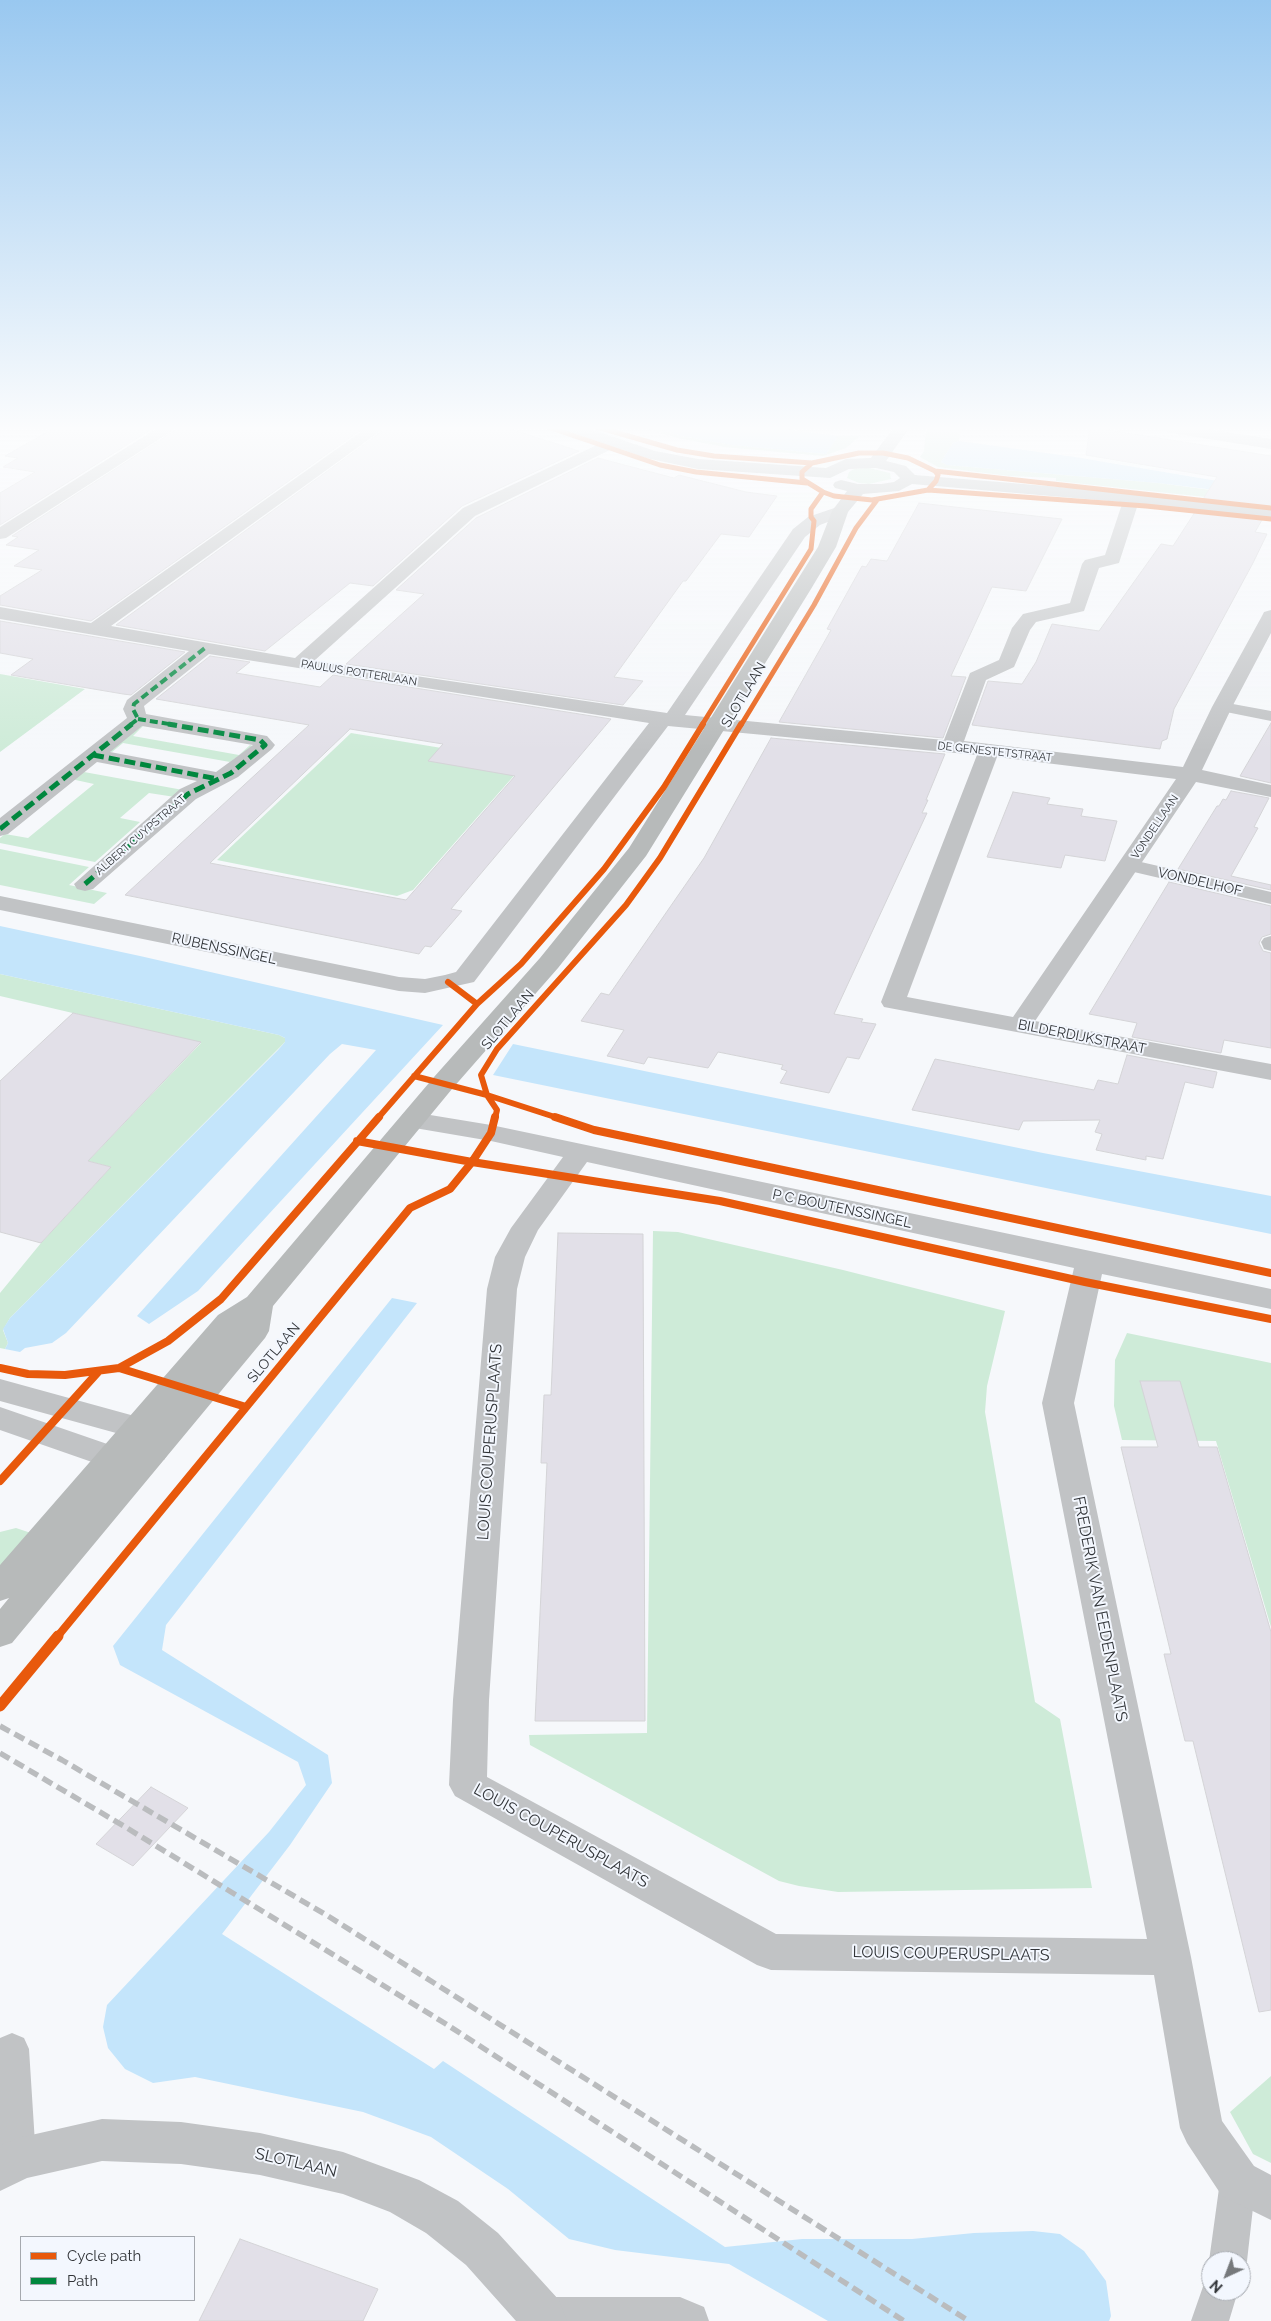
<!DOCTYPE html>
<style>
body{margin:0}
#map{position:relative;width:1271px;height:2321px;overflow:hidden;background:#f6f8fb;font-family:Raleway,sans-serif}
canvas{display:block}
.legend{position:absolute;left:20px;top:2236px;width:175px;height:65px;box-sizing:border-box;background:#f3f7fe;border:1px solid #a5a9af;margin:0;padding:6px 9px;list-style:none;font-size:15px;color:#313438}
.legend li{display:flex;align-items:center;gap:10px;height:25px}
.legend b{width:25px;border:1px solid #a5a9af}
.north{position:absolute;left:1201px;top:2251px;width:50px;height:50px;box-sizing:border-box;background:#f3f7fe;border:1px solid #a5a9af;border-radius:50%;rotate:223deg;font-size:14px;font-weight:700;line-height:20px;text-align:center;color:#313438}
.north::after{content:'';display:block;margin:auto;width:18px;height:22px;background:#76797c;clip-path:polygon(50% 0,100% 100%,50% 72%,0 100%)}
</style>
<div id="map">
<canvas width="1271" height="2321"></canvas>
<ul class="legend">
<li><b style="height:6px;background:#e8590c"></b>Cycle path</li>
<li><b style="height:6px;background:#00873e"></b>Path</li>
</ul>
<div class="north">N</div>
</div>
<script>
const g = document.querySelector('canvas').getContext('2d');
g.lineJoin = 'round';
function paint(path, color) {
  g.fillStyle = color;
  g.fill(path, 'evenodd');
}
function toPath(rows) {
  const path = new Path2D();
  for (const r of rows) {
    path.moveTo(r[0], r[1]);
    for (let i = 2; i < r.length; i += 2) path.lineTo(r[i], r[i + 1]);
  }
  return path;
}
function stroke(path, color, width, dash) {
  g.strokeStyle = color;
  g.lineWidth = width;
  g.lineCap = dash ? 'butt' : 'round';
  g.setLineDash(dash || []);
  g.stroke(path);
}
function drawText(font, color, halo, rows, align = 'center') {
  g.font = font + ' Raleway,sans-serif';
  g.lineWidth = 4;
  g.setLineDash([]);
  g.textBaseline = 'middle';
  g.strokeStyle = halo;
  g.fillStyle = color;
  for (const [text, x, y, turn = 0] of rows) {
    g.save();
    g.translate(x, y);
    g.rotate((+turn || 0) * Math.PI / 180);
    g.textAlign = isNaN(turn) ? turn : align;
    if (halo) g.strokeText(text, 0, 0);
    g.fillText(text, 0, 0);
    g.restore();
  }
}
paint(toPath([
 [641,427,653,427,681,436,732,445,826,454,838,436,860,436,846,448,823,456,724,447,678,438],
 [929,427,966,427,960,432,959,441,953,443,941,462,947,465,1158,483,1271,498,1271,504,1056,481,1056,478,1009,476,938,467,920,457,924,451,926,431],
 [869,468,890,473,891,479,869,484,859,483,847,478,849,472,854,469],
 [0,674,85,689,0,752],
 [139,726,143,726,133,736,239,755,250,745,253,746,230,762,123,743,112,752,108,751],
 [351,733,526,762,413,890,397,896,217,860],
 [84,772,183,790,175,797,149,793,120,818,140,822,95,862,0,843,0,838,5,834,28,838,94,784,71,779],
 [0,849,89,867,69,885,107,893,94,904,0,885],
 [0,974,279,1035,285,1038,285,1042,10,1318,3,1330,8,1343,5,1349,0,1348,0,1293,41,1243,111,1167,88,1161,201,1043,0,996],
 [653,1231,678,1232,843,1270,1005,1311,987,1386,985,1412,1035,1702,1060,1719,1092,1888,838,1892,799,1886,779,1881,530,1745,529,1735,647,1733],
 [1127,1333,1271,1363,1271,1627,1216,1441,1122,1440,1114,1406,1115,1360],
 [16,1528,31,1533,0,1571,0,1532],
 [1271,2076,1271,2163,1253,2154,1230,2112]
]), '#ceebd8');
paint(toPath([
 [653,427,770,427,838,436,826,454,732,445,681,436],
 [959,441,1075,457,1271,490,1231,492,1158,483,947,465,941,462,953,443],
 [0,926,140,956,443,1025,198,1291,149,1324,137,1316,376,1050,342,1044,330,1054,66,1333,52,1343,25,1348,20,1352,5,1349,8,1343,3,1329,10,1318,278,1050,285,1042,285,1038,279,1035,0,974],
 [513,1044,1043,1153,1271,1196,1271,1234,493,1075],
 [392,1298,417,1303,166,1625,162,1650,328,1755,332,1783,290,1845,222,1934,434,2069,443,2061,725,2247,802,2239,912,2239,974,2233,1033,2231,1060,2234,1084,2251,1106,2281,1111,2316,1109,2321,828,2321,729,2264,615,2250,569,2239,508,2189,431,2137,363,2112,195,2077,153,2083,125,2069,108,2048,103,2027,107,2005,269,1832,306,1785,298,1762,120,1665,113,1646]
]), '#c4e5fb');
const building = toPath([
 [56,427,155,427,0,525,0,493,35,472,3,467,18,458,5,456,56,427],
 [180,427,365,427,91,621,0,605,0,596,42,570,14,566,39,550,6,545,18,537,12,536,180,427],
 [388,427,504,427,579,451,462,506,373,586,350,583,265,651,116,625,388,427],
 [1090,427,1271,456,1271,504,1269,507,1203,499,1217,477,1086,455,1090,427],
 [598,458,674,478,679,475,746,492,777,496,749,537,721,534,686,581,683,581,614,677,643,681,623,705,346,664,424,594,396,590,476,518,598,458],
 [919,503,1062,519,1026,591,992,587,951,676,966,677,943,738,779,722,831,630,827,629,862,566,866,567,871,559,887,561,919,503],
 [1195,512,1262,520,1255,532,1267,534,1253,563,1174,709,1167,739,1162,741,1160,749,972,725,988,681,1022,684,1036,662,1052,624,1099,631,1161,544,1173,546,1195,512],
 [0,621,185,652,131,695,123,694,11,675,33,659,0,653,0,621],
 [210,656,250,662,236,673,320,687,333,675,611,719,451,909,462,911,431,947,425,946,419,954,125,895,309,725,156,699,210,656],
 [350,729,443,744,428,761,515,776,406,900,210,863,350,729],
 [1271,723,1271,783,1240,776,1271,723],
 [771,738,945,754,926,800,928,800,922,813,927,813,834,1014,863,1019,861,1022,876,1024,859,1059,847,1057,829,1093,780,1083,787,1071,781,1069,783,1065,718,1052,708,1068,648,1057,644,1064,607,1056,624,1030,581,1021,601,993,609,995,704,858,771,738],
 [1231,791,1269,798,1254,827,1258,828,1231,876,1271,885,1271,890,1178,869,1217,806,1219,806,1223,799,1226,800,1231,791],
 [1013,792,1050,798,1047,804,1083,809,1081,816,1117,821,1105,861,1065,855,1061,868,987,857,1013,792],
 [1169,882,1271,906,1271,934,1262,937,1259,943,1263,951,1271,953,1271,1048,1224,1040,1221,1053,1132,1037,1137,1023,1089,1014,1169,882],
 [73,1013,201,1042,88,1161,111,1167,41,1243,0,1232,0,1081,73,1013],
 [1127,1055,1217,1072,1213,1088,1185,1082,1163,1159,1146,1156,1146,1160,1096,1150,1102,1134,1095,1132,1100,1120,1023,1121,1019,1130,912,1110,935,1059,1094,1090,1098,1080,1118,1084,1127,1055],
 [558,1233,643,1234,645,1721,535,1721,547,1463,541,1463,544,1395,551,1395,558,1233],
 [1140,1381,1180,1381,1199,1447,1217,1447,1271,1632,1271,2010,1259,2012,1193,1741,1185,1741,1164,1654,1171,1654,1121,1447,1158,1447,1140,1381],
 [151,1787,188,1808,133,1866,96,1844,151,1787],
 [240,2239,378,2289,363,2321,199,2321,240,2239]
]);
paint(building, '#e2e0e8');
stroke(building, '#d4d4d7', 1);
paint(toPath([
 [1222,702,1271,711,1271,721,1216,710,1214,707,1216,704,1222,702],
 [1128,859,1271,892,1271,904,1121,869,1119,865,1121,861,1128,859],
 [1271,936,1271,951,1264,949,1261,942,1264,938,1271,936],
 [12,2033,24,2038,29,2049,36,2159,31,2171,18,2176,5,2171,0,2159,0,2038,12,2033],
 [1238,2163,1251,2169,1256,2181,1247,2261,1241,2274,1241,2261,1211,2261,1211,2265,1209,2261,1220,2181,1225,2169,1238,2163],
 [1211,2275,1211,2291,1238,2291,1229,2321,1191,2321,1206,2278,1211,2275],
 [543,2297,680,2297,704,2307,709,2321,526,2321,524,2316,530,2303,543,2297]
]), '#c1c3c5');
paint(toPath([
 [159,427,178,427,6,538,0,539,0,527,159,427],
 [368,427,386,427,111,626,295,658,463,508,614,437,620,439,622,442,620,445,475,516,314,661,667,713,793,529,808,517,840,506,846,507,848,511,846,515,820,525,805,537,685,715,944,740,970,673,999,660,1012,628,1023,614,1070,603,1082,564,1085,560,1105,555,1124,498,1126,494,1138,494,1140,498,1119,563,1099,568,1084,611,1036,622,1030,630,1014,667,986,680,964,741,1183,767,1212,707,1262,616,1264,612,1271,610,1271,633,1232,707,1202,770,1271,785,1271,797,1196,782,1035,1021,1271,1064,1271,1080,884,1007,881,1002,977,755,668,726,474,982,425,993,399,991,0,910,0,896,399,977,425,979,445,975,456,972,649,723,209,654,144,706,146,714,267,736,275,745,272,749,238,777,196,799,93,889,85,891,77,889,74,884,180,789,197,781,97,762,8,834,0,836,0,818,127,718,123,709,127,700,189,651,0,619,0,607,91,623,368,427],
 [142,726,253,745,216,772,110,752,142,726],
 [997,757,1176,779,1013,1017,907,997,997,757],
 [1158,427,1195,427,1271,439,1271,449,1166,432,1158,427],
 [412,1112,491,1125,1271,1289,1271,1309,1102,1274,1074,1403,1191,1957,1222,2121,1254,2166,1271,2175,1271,2220,1222,2196,1187,2143,1180,2128,1154,1975,771,1970,757,1965,455,1796,449,1785,453,1700,487,1289,495,1257,511,1228,563,1157,491,1141,403,1126,399,1120,403,1114,412,1112],
 [587,1162,1074,1268,1042,1403,1147,1939,776,1934,487,1777,489,1700,517,1289,525,1257,538,1230,587,1162],
 [0,1379,149,1420,169,1452,164,1460,112,1469,0,1430,0,1407,113,1446,132,1444,127,1436,0,1401,0,1379],
 [102,2119,181,2122,260,2133,343,2152,419,2180,458,2201,498,2233,559,2300,567,2321,516,2321,466,2265,426,2233,390,2212,343,2194,260,2175,181,2164,102,2161,27,2178,0,2191,0,2145,18,2138,102,2119]
]), '#c1c3c5');
paint(toPath([
 [561,427,584,427,655,451,698,459,826,468,846,459,871,458,894,427,910,427,886,461,906,466,915,475,1132,493,1271,509,1271,519,1132,503,912,484,899,491,863,494,848,512,836,547,811,589,646,856,558,968,452,1089,273,1306,269,1331,265,1338,12,1643,0,1647,0,1609,9,1598,0,1601,0,1565,218,1315,247,1297,434,1077,540,958,629,848,818,547,832,511,847,491,835,488,833,485,835,482,841,480,858,484,881,484,894,482,900,478,894,472,876,468,849,469,830,478,698,469,646,458,564,430,561,427]
]), '#b7baba');
stroke(toPath([
 [0,1726,62,1760,328,1916,969,2321],
 [0,1753,127,1828,446,2024,904,2321]
]), '#babcbe', 5.5, [11, 5.5]);
stroke(toPath([
 [138,719,175,725],
 [130,725,138,719,133,709,134,704,205,648]
]), '#00873e', 4, [8, 4]);
stroke(toPath([
 [93,755,218,779],
 [0,829,132,724],
 [85,884,188,794,231,773,265,745,260,740,168,724]
]), '#00873e', 5, [11, 5]);
stroke(toPath([
 [548,427,660,465,696,472,807,483],
 [597,427,677,450,714,456,812,463],
 [859,453,883,453,908,458,935,471,938,475,936,481,928,490,872,500,834,496,823,492,802,479,802,472,812,463,859,453],
 [935,471,1271,508],
 [928,490,1146,506,1271,519],
 [702,725,811,549,814,521,811,517,811,509,823,492],
 [741,725,814,605,856,528,877,500]
]), '#e8590c', 5);
stroke(toPath([
 [477,1004,521,964,604,869,664,787,703,724],
 [414,1076,487,1095,558,1118],
 [378,1118,477,1004,448,982],
 [495,1118,497,1110,487,1095,481,1075,497,1049,626,905,660,858,741,724]
]), '#e8590c', 6);
stroke(toPath([
 [555,1117,594,1130,1271,1273],
 [357,1141,472,1162,720,1201,1085,1282,1271,1319],
 [0,1368,28,1374,65,1375,119,1368,168,1341,221,1299,379,1117],
 [119,1368,246,1407],
 [0,1481,99,1371],
 [57,1637,410,1208,450,1189,472,1162,491,1133,495,1117]
]), '#e8590c', 8);
stroke(toPath([
 [0,1706,58,1636]
]), '#e8590c', 11);
const sky = g.createLinearGradient(0, 0, 0, 752);
sky.addColorStop(0, '#99c8f0');
sky.addColorStop(0.57, '#fbfcfd');
sky.addColorStop(1, '#fbfcfd00');
g.fillStyle = sky;
g.fillRect(0, 0, 1271, 752);
drawText('11px', '#313438', '#f3f7fe', [
 ["PAULUS POTTERLAAN",359,673,9],
 ["DE GENESTETSTRAAT",995,752,6],
 ["VONDELLAAN",1155,827,-56],
 ["ALBERT CUYPSTRAAT",141,835,-41]
]);
drawText('14px', '#313438', '#f3f7fe', [
 ["SLOTLAAN",744,695,-59],
 ["VONDELHOF",1200,882,13],
 ["RUBENSSINGEL",224,949,12],
 ["SLOTLAAN",508,1020,-50],
 ["BILDERDIJKSTRAAT",1082,1037,11],
 ["P C BOUTENSSINGEL",842,1209,12],
 ["SLOTLAAN",274,1353,-50]
]);
drawText('16px', '#313438', '#f3f7fe', [
 ["LOUIS COUPERUSPLAATS",490,1442,-86],
 ["FREDERIK VAN EEDENPLAATS",1100,1609,79],
 ["LOUIS COUPERUSPLAATS",561,1836,29],
 ["LOUIS COUPERUSPLAATS",951,1954,1],
 ["SLOTLAAN",296,2163,13]
]);
</script>
